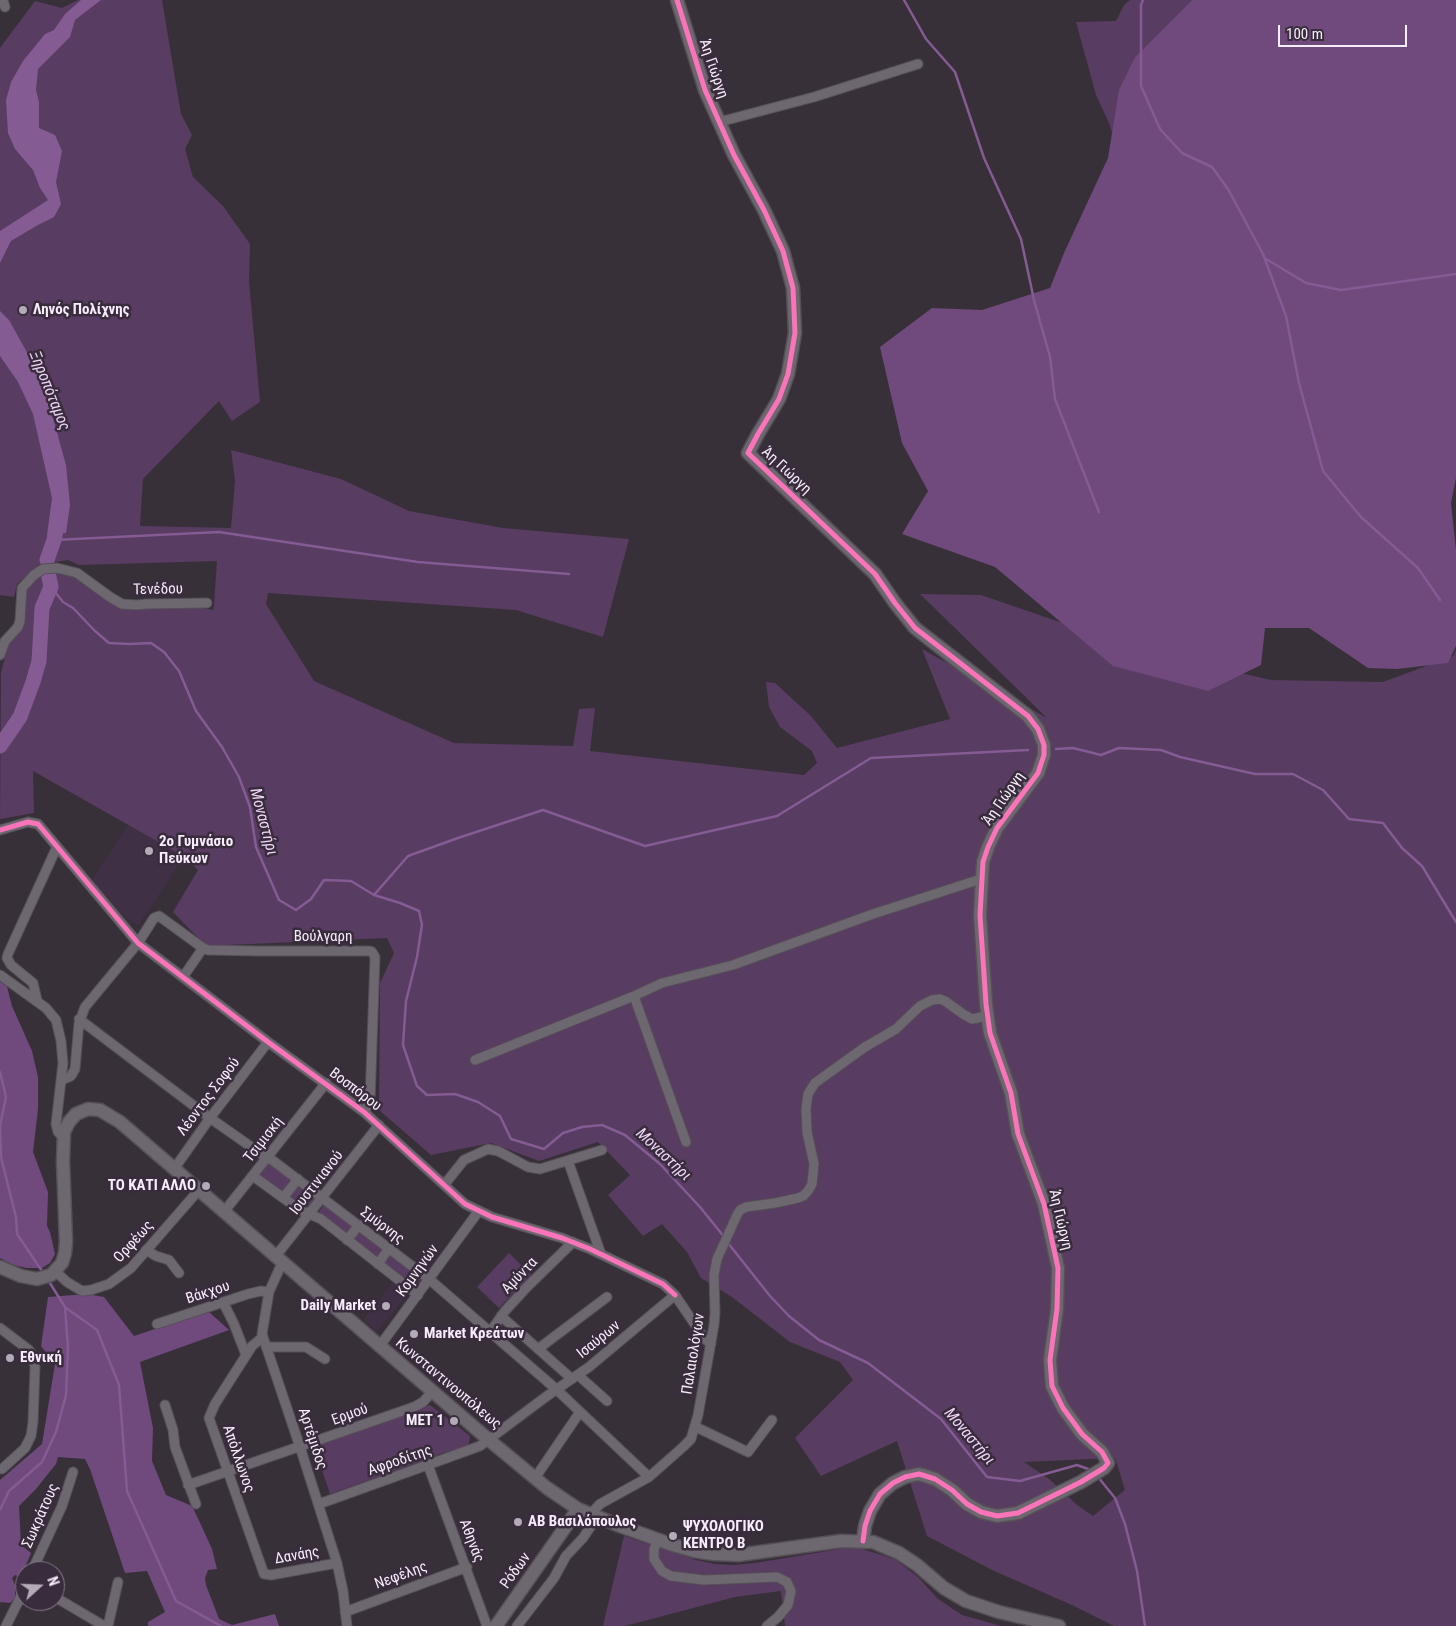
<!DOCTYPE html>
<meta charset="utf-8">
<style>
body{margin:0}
#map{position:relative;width:1456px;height:1626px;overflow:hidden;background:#373039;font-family:"Roboto Condensed",sans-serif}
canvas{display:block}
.north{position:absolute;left:15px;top:1561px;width:50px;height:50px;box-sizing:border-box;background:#392c3d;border:1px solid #857988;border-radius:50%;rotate:70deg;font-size:14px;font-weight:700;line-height:20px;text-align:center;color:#f6edf9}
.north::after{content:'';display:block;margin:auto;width:18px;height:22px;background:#b3abb6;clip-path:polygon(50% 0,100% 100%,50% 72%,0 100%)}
.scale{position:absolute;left:1278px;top:25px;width:129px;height:22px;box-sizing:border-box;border:2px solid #f6edf9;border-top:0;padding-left:6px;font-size:15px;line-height:18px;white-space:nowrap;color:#f6edf9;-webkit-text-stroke:4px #392c3d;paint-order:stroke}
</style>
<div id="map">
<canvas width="1456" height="1626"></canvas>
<div class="north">N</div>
<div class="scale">100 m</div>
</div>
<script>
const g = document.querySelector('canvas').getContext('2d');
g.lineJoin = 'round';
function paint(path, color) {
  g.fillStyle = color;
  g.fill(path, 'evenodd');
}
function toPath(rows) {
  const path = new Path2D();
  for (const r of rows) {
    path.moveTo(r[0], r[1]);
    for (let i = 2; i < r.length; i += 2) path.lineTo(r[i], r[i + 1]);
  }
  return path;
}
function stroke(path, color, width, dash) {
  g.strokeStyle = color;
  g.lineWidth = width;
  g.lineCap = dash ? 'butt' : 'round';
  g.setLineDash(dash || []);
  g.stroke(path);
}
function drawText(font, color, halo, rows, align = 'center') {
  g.font = font + ' "Roboto Condensed",sans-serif';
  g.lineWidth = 5;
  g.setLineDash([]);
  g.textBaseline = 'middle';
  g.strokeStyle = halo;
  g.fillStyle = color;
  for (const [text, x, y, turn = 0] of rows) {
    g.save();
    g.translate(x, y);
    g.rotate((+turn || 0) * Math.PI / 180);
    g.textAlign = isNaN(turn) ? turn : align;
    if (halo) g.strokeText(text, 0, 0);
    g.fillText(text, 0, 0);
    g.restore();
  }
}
paint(toPath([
 [169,762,208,820,138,926,118,911,108,896,102,897,91,882],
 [393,1283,407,1294,377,1332,364,1319]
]), '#403045');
paint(toPath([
 [78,0,162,0,181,114,192,135,185,149,193,177,223,206,250,244,249,281,260,402,232,421,219,401,143,479,140,526,231,528,235,481,231,450,341,479,409,511,503,528,629,539,603,637,516,610,268,593,266,604,314,681,454,743,573,746,579,709,595,708,590,751,804,775,817,763,812,751,780,727,769,707,766,682,775,683,811,716,837,748,950,719,922,649,1047,718,920,594,981,595,1144,651,1271,680,1383,682,1453,656,1456,650,1456,1626,1114,1626,1072,1605,992,1570,927,1536,897,1441,821,1476,795,1438,853,1380,840,1362,790,1342,732,1297,701,1278,687,1252,662,1224,643,1236,608,1195,630,1175,598,1142,539,1161,491,1143,431,1155,379,1110,380,983,394,953,387,938,206,946,173,912,198,870,185,857,33,771,34,813,0,819,1,673,8,645,22,625,25,616,25,591,32,583,45,571,72,574,128,608,136,611,141,606,198,607,213,610,214,605,217,561,79,565,68,560,61,561,39,565,17,584,14,597,0,595,0,48,35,1,62,8],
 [1115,1458,1125,1490,1093,1516,1077,1505,1049,1479,1024,1462],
 [1130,0,1192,0,1135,57,1114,139,1109,123,1096,95,1076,22,1116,21,1124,5],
 [269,1163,293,1179,283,1193,259,1175],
 [298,1183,315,1196,308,1209,306,1209,288,1197],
 [325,1203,353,1226,346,1235,318,1213],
 [359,1230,384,1249,377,1258,353,1239],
 [509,1253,531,1275,499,1308,477,1287],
 [390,1254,421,1279,415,1287,383,1263],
 [430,1405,470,1436,468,1447,443,1453,330,1494,314,1446],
 [624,1536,696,1560,715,1564,734,1565,755,1563,846,1548,862,1549,882,1555,896,1560,918,1577,938,1599,962,1615,1001,1626,785,1626,781,1591,735,1597,625,1626,603,1626]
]), '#583c61');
paint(toPath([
 [1192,0,1456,0,1456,478,1451,503,1456,550,1456,646,1448,663,1397,669,1368,668,1309,628,1265,628,1261,665,1208,691,1113,666,995,567,902,534,928,491,902,443,880,347,932,308,982,310,1050,288,1064,253,1108,158,1119,90,1135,57],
 [0,978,6,983,12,1006,32,1051,38,1077,38,1109,33,1152,48,1192,47,1226,50,1232,55,1254,50,1263,42,1268,27,1268,13,1265,0,1258],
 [87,1294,104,1297,134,1336,208,1311,229,1330,140,1362,153,1428,152,1461,166,1495,192,1506,202,1527,212,1549,217,1569,208,1570,205,1578,206,1585,219,1619,232,1625,275,1614,279,1626,148,1626,148,1622,165,1612,147,1571,125,1573,90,1469,85,1459,58,1457,56,1464,36,1489,19,1506,21,1545,31,1553,21,1577,15,1575,12,1578,15,1585,15,1598,10,1603,1,1602,0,1603,0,1480,42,1444,55,1364,41,1346,48,1297]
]), '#70497d');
paint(toPath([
 [81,0,101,0,75,20,70,37,38,69,36,90,39,102,39,128,55,135,62,151,56,182,61,204,54,217,36,226,11,241,0,263,0,231,48,200,40,188,33,170,15,149,8,133,6,100,11,82,23,61,45,34,54,30,65,14],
 [0,311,9,320,34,365,53,418,66,465,70,505,66,533,47,535,52,498,33,414,18,382,0,356]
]), '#845b93');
stroke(toPath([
 [904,0,926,39,955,72,984,158,1021,239,1034,300,1050,357,1055,399,1099,512],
 [1143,0,1141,5,1141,86,1160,129,1182,153,1212,167,1228,189,1263,254,1286,316,1299,383,1323,471,1361,517,1418,568,1440,600],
 [1266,259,1306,283,1341,290,1456,274],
 [54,540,219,532,418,562,569,574],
 [51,587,63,602,73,608,95,631,109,643,130,644,151,643,164,652,179,671,196,711,222,747,239,777,250,807,256,847,279,900,296,910,311,899,324,880,351,881,374,895,400,903,419,911,422,925,417,957,406,1001,403,1045,417,1086,427,1095,455,1094,478,1102,500,1116,511,1139,544,1149,563,1133,582,1127,602,1125,625,1135,660,1164,700,1207,725,1238],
 [1056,749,1073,748,1101,755,1119,748,1161,750,1180,757,1255,774,1293,774,1323,790,1349,819,1383,823,1402,848,1422,866,1456,922],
 [374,895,408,856,458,838,543,810,645,846,777,816,871,758,1028,750],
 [0,1072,6,1097,0,1126,1,1157,16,1217,17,1234,44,1274],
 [728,1243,770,1296,789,1316,819,1340,868,1363,941,1419,987,1477,1020,1481,1077,1465,1091,1470],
 [66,1308,97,1330,119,1385,127,1491,176,1601,221,1626],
 [1098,1477,1115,1498,1125,1524,1137,1571,1145,1626],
 [0,1510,9,1491,42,1462,56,1432,66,1395,68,1348,65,1307,48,1280]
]), '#845b93', 2.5);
stroke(toPath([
 [47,560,54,540,59,516],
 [0,746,20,717,33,682,39,661,42,608,51,587,48,572]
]), '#845b93', 15);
const street = toPath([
 [3,0,5,7],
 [719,122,814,97,918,64],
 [0,655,5,641,18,627,20,621,22,588,34,575,43,569,57,568,77,573,110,597,122,604,137,605,146,604,207,603],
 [0,830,28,822,38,824,138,943,268,1042,364,1112,465,1204,492,1217,562,1238,590,1249,663,1284,675,1295],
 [0,975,46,1008,56,1020,61,1041,63,1063,56,1124,58,1132,63,1137],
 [183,977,203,948],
 [634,996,686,1142],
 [37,1000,33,983,11,965,7,958,8,954,55,851],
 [79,1019,210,1118,267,1158,272,1160,429,1279,556,1389,649,1477],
 [475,1060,634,996,662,983,733,965,873,914,981,879],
 [62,1080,71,1076,75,1069,79,1023,85,1007,138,943,154,918,159,916,203,948,208,950,258,951,370,951,372,952,375,957,370,1102,364,1112],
 [568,1161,601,1254],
 [174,1169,210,1118,268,1042],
 [253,1176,300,1210,321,1219,418,1295],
 [444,1185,464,1160,488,1149,498,1151,528,1167,540,1169,602,1150],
 [283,1198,298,1179],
 [223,1213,326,1083],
 [347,1240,359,1225],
 [146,1250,156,1256,169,1260,179,1273],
 [275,1257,379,1125],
 [282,1263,269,1292,262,1334,300,1447,337,1563,343,1591,347,1626],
 [378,1264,389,1248],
 [55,1271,67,1282,82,1291,91,1290,109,1284,131,1268,198,1191],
 [223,1302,234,1324,246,1355],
 [501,1316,572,1379],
 [157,1324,248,1294,261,1291,269,1292],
 [0,1328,29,1350,33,1356,35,1367,33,1422,31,1436,25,1448,2,1469],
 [490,1332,505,1311,526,1288,573,1242],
 [263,1337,252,1346,215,1404,209,1418,264,1574,271,1575,337,1563],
 [266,1347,306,1347,325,1359],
 [379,1347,478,1212],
 [538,1349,607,1297],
 [578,1375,607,1401],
 [165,1405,173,1430,175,1447,196,1504],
 [696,1427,748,1452,772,1420],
 [428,1465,487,1626],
 [535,1478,580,1412],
 [188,1485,414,1407,423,1402,432,1392],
 [319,1504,480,1446,547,1396,589,1367,675,1295,704,1338,711,1344],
 [591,1514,600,1504,649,1477,683,1447,691,1439,698,1415,714,1325,715,1313,714,1275,717,1259,737,1215,740,1210,746,1207,775,1203,798,1198,803,1196,808,1191,812,1184,814,1164,807,1132,806,1109,808,1094,815,1083,865,1047,896,1029,920,1006,932,1000,940,999,945,1001,963,1014,972,1019,987,1016],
 [658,1540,654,1549,654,1559,662,1571,671,1576,704,1580,777,1577,787,1582,791,1591,788,1605,778,1617,767,1626],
 [32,1571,62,1506,73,1472],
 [55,1597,104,1626],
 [345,1612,467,1567],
 [6,1626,25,1588],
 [108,1626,118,1582],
 [517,1626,554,1578,566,1556,583,1538,597,1517]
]);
const secondary = toPath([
 [677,0,705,90,734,155,764,210,783,251,793,288,795,333,788,374,779,399,758,434,748,453,875,574,895,603,915,628,1028,716,1038,729,1044,745,1044,755,1038,773,997,828,988,847,983,862,980,915,986,1004,990,1033,1011,1093,1018,1134,1044,1204,1058,1268,1057,1309,1050,1360,1052,1386,1063,1408,1082,1434,1102,1452,1108,1463,1104,1468,1081,1482,1018,1513,997,1516,981,1512,967,1504,952,1490,935,1479,919,1474,905,1477,893,1483,880,1494,870,1511,865,1526,863,1541],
 [0,1267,21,1276,37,1279,51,1275,62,1263,65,1253,66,1242,63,1161,64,1132,69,1122,76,1114,88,1109,100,1110,120,1122,489,1440,547,1488,578,1509,620,1526,673,1545,694,1551,714,1554,738,1555,841,1541,873,1542,899,1553,917,1565,944,1588,966,1601,999,1612,1059,1626],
 [496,1626,578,1509]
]);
stroke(street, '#564f58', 11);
stroke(secondary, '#564f58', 15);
stroke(street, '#6d686f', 9);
stroke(secondary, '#6d686f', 12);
stroke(toPath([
 [677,0,705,90,734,155,764,210,783,251,793,288,795,333,788,374,779,399,758,434,748,453,875,574,895,603,915,628,1028,716,1038,729,1044,745,1044,755,1038,773,997,828,988,847,983,862,980,915,986,1004,990,1033,1011,1093,1018,1134,1044,1204,1058,1268,1057,1309,1050,1360,1052,1386,1063,1408,1082,1434,1102,1452,1108,1463,1104,1468,1081,1482,1018,1513,997,1516,981,1512,967,1504,952,1490,935,1479,919,1474,905,1477,893,1483,880,1494,870,1511,865,1526,863,1541],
 [0,830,28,822,38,824,138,943,268,1042,364,1112,465,1204,492,1217,562,1238,590,1249,663,1284,675,1295]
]), '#fb73b8', 5);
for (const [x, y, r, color] of [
 [23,310,5,"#b3abb6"],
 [149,851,5,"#b3abb6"],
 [206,1186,5,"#b3abb6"],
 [386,1306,5,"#b3abb6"],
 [414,1334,5,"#b3abb6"],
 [10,1358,5,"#b3abb6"],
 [454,1421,5,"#b3abb6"],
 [518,1522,5,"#b3abb6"],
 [673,1536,5,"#b3abb6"]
]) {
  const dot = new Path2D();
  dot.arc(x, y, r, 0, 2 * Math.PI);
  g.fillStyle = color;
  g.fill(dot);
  stroke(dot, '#392c3d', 2);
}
drawText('15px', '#f6edf9', '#392c3d', [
 ["Άη Γιώργη",713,69,71],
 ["Άη Γιώργη",786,471,43],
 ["Τενέδου",158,590,-1],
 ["Άη Γιώργη",1004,799,-55],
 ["Βούλγαρη",323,937],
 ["Βοσπόρου",355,1090,37],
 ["Λέοντος Σοφού",209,1097,-53],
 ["Τσιμισκή",264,1140,-52],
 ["Ιουστινιανού",317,1183,-52],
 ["Άη Γιώργη",1060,1220,77],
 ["Σμύρνης",382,1226,37],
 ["Ορφέως",134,1242,-48],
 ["Κομνηνών",418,1271,-54],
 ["Αμύντα",520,1276,-46],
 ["Βάκχου",208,1293,-18],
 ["Ισαύρων",599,1340,-39],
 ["Παλαιολόγων",694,1354,-81],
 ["Κωνσταντινουπόλεως",448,1384,40],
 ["Ερμού",350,1415,-20],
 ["Αρτέμιδος",312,1439,72],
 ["Απόλλωνος",238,1459,71],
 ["Αφροδίτης",400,1461,-19],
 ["Σωκράτους",41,1516,-66],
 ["Αθηνάς",471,1541,69],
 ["Δανάης",297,1556,-10],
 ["Ρόδων",516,1571,-54],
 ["Νεφέλης",401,1576,-20]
]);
drawText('bold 15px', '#f6edf9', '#392c3d', [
 ["Ληνός Πολίχνης",33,310],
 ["2ο Γυμνάσιο",159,842],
 ["Πεύκων",159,859],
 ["ΤΟ ΚΑΤΙ ΑΛΛΟ",196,1186,"right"],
 ["Daily Market",376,1306,"right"],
 ["Market Κρεάτων",424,1334],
 ["Εθνική",20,1358],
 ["ΜΕΤ 1",444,1421,"right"],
 ["ΑΒ Βασιλόπουλος",528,1522],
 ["ΨΥΧΟΛΟΓΙΚΟ",683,1527],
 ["ΚΕΝΤΡΟ B",683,1544]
], 'left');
drawText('italic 16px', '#eed5f7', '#392c3d', [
 ["Ξηροπόταμος",49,391,68],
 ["Μοναστήρι",263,822,75],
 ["Μοναστήρι",663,1155,43],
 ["Μοναστήρι",969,1437,50]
]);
</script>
